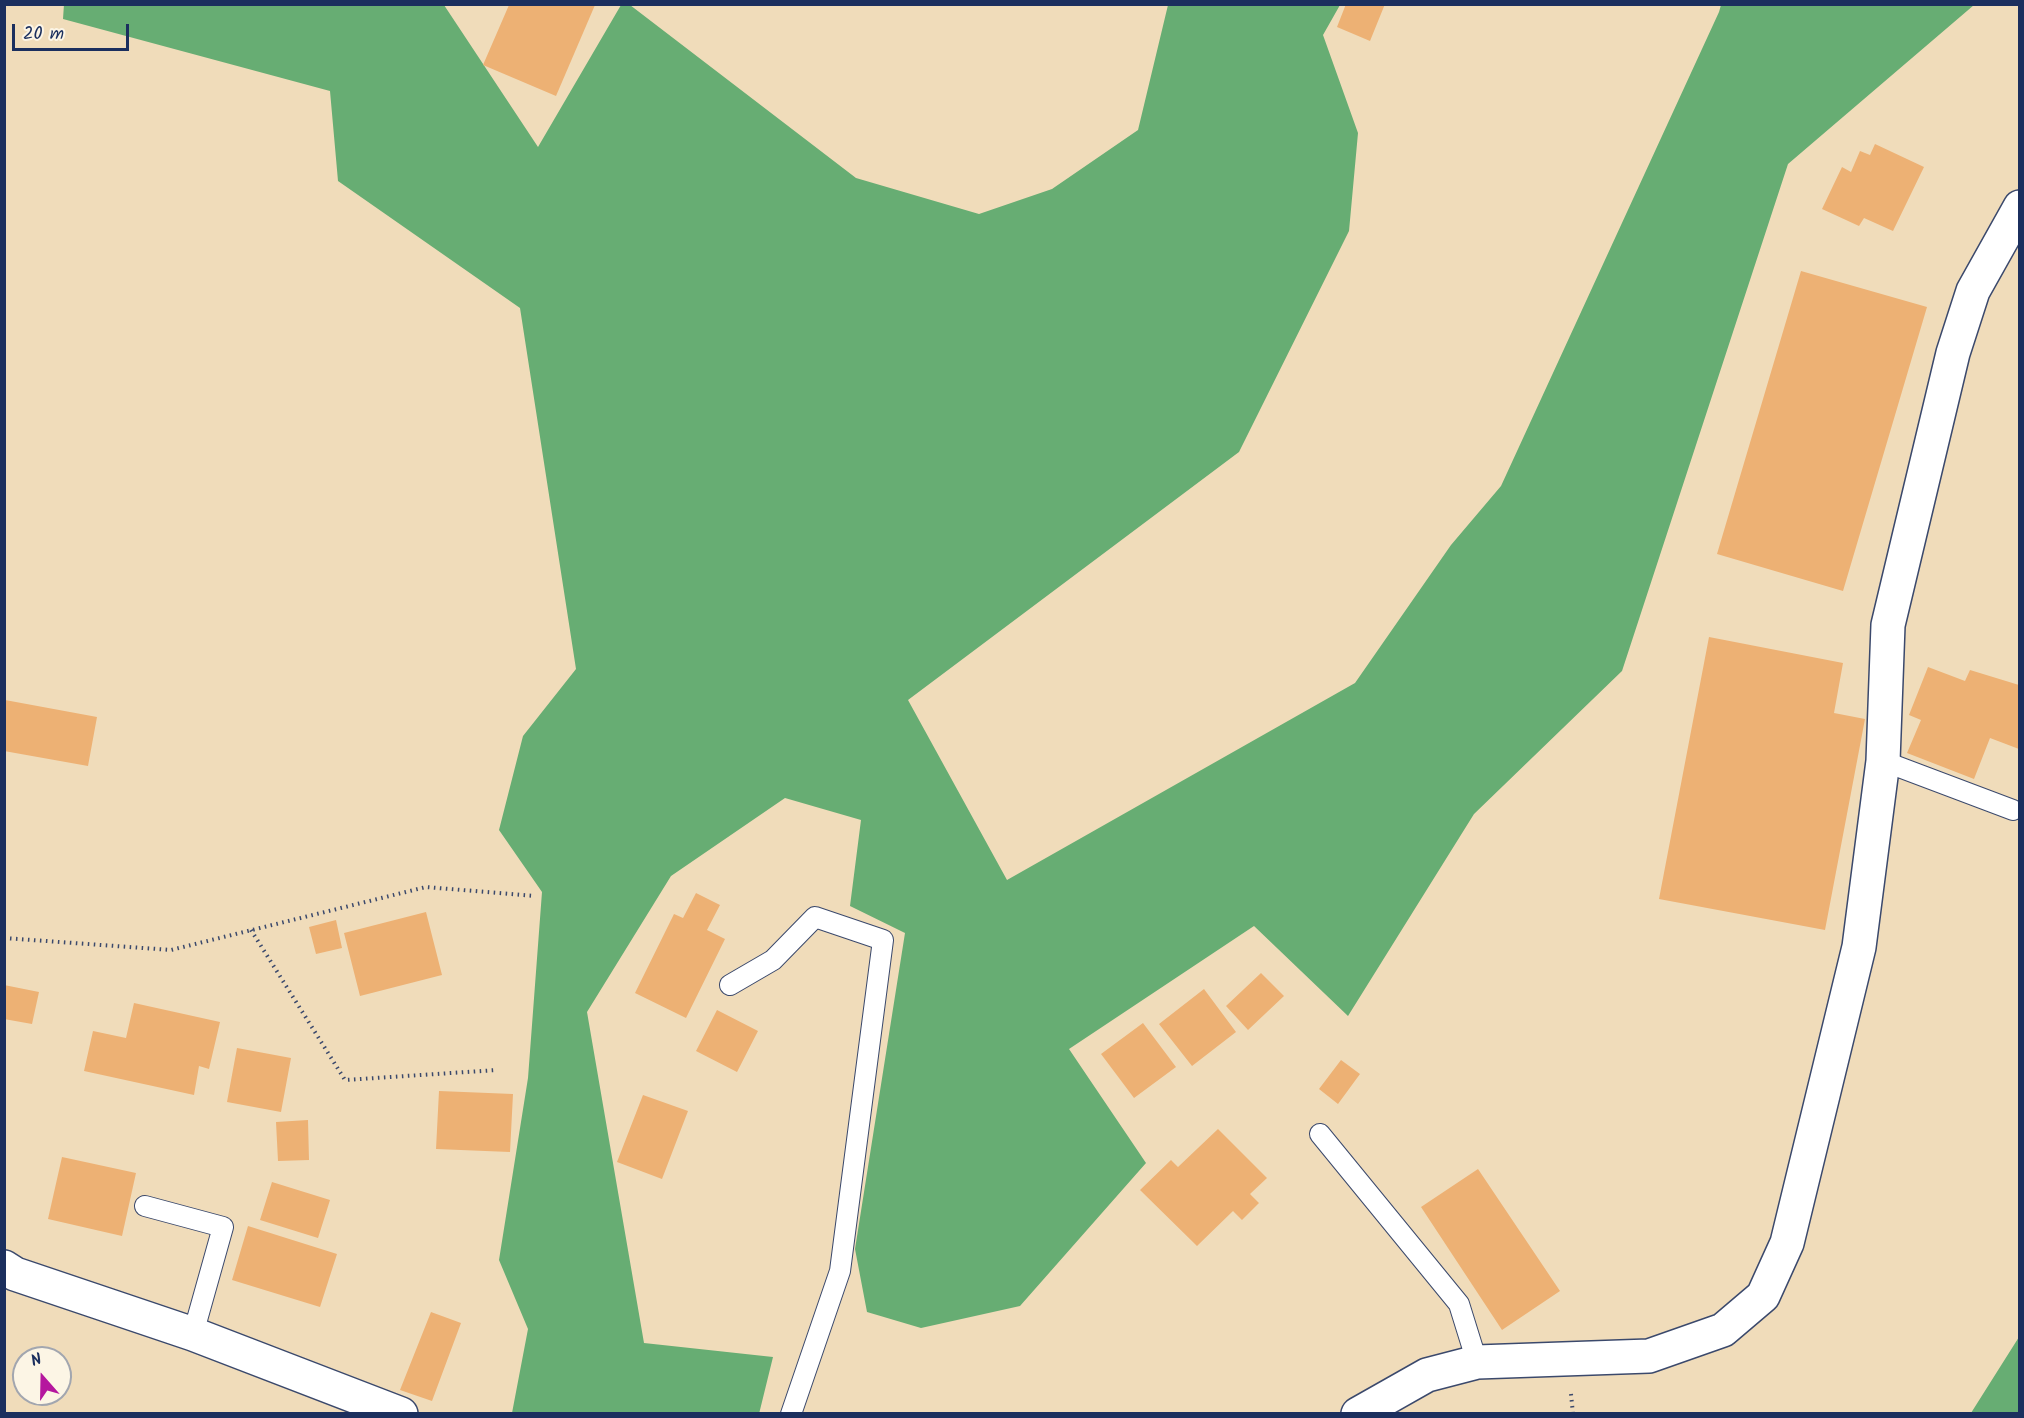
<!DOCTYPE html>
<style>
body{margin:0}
#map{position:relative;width:2024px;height:1418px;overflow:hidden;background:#f0dcba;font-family:Kalam,sans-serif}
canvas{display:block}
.frame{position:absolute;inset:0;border:6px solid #1b2f5e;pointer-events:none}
.north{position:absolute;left:12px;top:1346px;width:60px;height:60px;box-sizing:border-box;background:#fcf5e5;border:2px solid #a2a6af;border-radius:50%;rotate:340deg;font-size:16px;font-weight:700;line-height:24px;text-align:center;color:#1b2f5e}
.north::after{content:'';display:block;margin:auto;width:21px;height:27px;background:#b5179e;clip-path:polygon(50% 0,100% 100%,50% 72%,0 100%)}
.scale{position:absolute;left:12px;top:24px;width:117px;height:27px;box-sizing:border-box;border:3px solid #1b2f5e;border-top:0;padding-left:8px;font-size:18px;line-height:21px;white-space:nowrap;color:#1b2f5e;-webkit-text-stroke:4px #fcf5e5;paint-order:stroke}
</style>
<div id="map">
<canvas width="2024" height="1418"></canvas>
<div class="frame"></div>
<div class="north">N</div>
<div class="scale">20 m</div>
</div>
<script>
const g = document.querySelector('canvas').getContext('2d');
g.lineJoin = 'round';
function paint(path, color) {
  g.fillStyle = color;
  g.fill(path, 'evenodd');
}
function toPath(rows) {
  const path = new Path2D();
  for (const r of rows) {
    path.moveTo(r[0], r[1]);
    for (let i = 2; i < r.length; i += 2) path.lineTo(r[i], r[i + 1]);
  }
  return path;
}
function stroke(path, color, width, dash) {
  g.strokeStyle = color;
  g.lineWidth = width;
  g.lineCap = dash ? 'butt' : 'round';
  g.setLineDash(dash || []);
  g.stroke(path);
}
paint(toPath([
 [64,4,444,5,538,147,621,5,630,5,856,178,979,214,1052,189,1138,130,1168,5,1340,5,1323,35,1358,133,1349,231,1239,452,908,700,1007,880,1355,683,1451,545,1501,486,1719,12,1721,5,1974,5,1788,164,1622,671,1474,814,1348,1016,1254,926,1069,1049,1146,1163,1020,1306,921,1328,867,1312,855,1249,905,933,850,906,861,820,785,798,671,876,587,1012,644,1343,773,1357,759,1414,512,1413,528,1329,499,1260,528,1078,542,892,499,830,523,736,576,669,520,308,338,181,330,91,63,19],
 [2019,1337,2019,1413,1971,1413]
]), '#67ad73');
paint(toPath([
 [1346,4,1385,4,1370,41,1337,27],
 [509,5,595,5,556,96,483,65],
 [1875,144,1924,167,1893,231,1864,218,1859,226,1822,209,1842,167,1851,172,1860,151,1870,155],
 [1801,271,1927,307,1843,591,1717,554],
 [1709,637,1843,663,1834,713,1865,719,1825,930,1659,899],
 [1928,667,1965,681,1970,670,2019,685,2019,749,1990,738,1974,779,1907,753,1921,720,1909,715],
 [5,700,97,717,88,766,4,751],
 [696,893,720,905,707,930,725,939,686,1018,635,993,674,914,683,918],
 [426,912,442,975,360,996,344,933],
 [336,920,342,948,316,954,309,927],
 [1261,973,1284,996,1248,1030,1226,1006],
 [4,985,39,992,32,1024,4,1019],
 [1204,989,1236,1032,1192,1066,1159,1024],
 [134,1003,220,1022,209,1069,199,1066,194,1095,84,1071,93,1031,126,1038],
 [717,1010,758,1031,737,1072,696,1051],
 [1143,1023,1176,1067,1134,1098,1101,1054],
 [237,1048,291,1058,281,1112,227,1102],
 [1341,1060,1360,1074,1338,1104,1319,1089],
 [439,1091,513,1094,510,1152,436,1149],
 [643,1095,688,1111,662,1179,617,1162],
 [308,1120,309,1160,278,1161,276,1122],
 [1218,1129,1267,1178,1250,1194,1259,1203,1242,1220,1233,1211,1197,1246,1140,1190,1171,1160,1178,1167],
 [62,1157,136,1173,122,1236,48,1219],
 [1478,1169,1560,1291,1502,1330,1421,1207],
 [272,1182,330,1200,318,1238,260,1220],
 [248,1226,337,1254,320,1307,232,1280],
 [431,1312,461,1323,432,1401,400,1390]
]), '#edb174');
const lane = toPath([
 [1883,761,2013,810],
 [730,985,773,960,815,917,883,940,840,1271,791,1414],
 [1320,1134,1459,1304,1477,1362],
 [145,1206,223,1227,193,1334]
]);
const street = toPath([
 [4,1267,15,1274,193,1334,401,1414],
 [1358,1414,1427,1375,1477,1362,1649,1356,1723,1330,1763,1296,1787,1243,1859,947,1883,761,1888,625,1953,353,1973,291,2020,207]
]);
stroke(lane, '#3b496c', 22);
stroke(street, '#3b496c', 36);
stroke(toPath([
 [251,930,345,1080,497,1070],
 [4,938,171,950,426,887,535,896],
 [1571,1394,1573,1414]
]), '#3b496c', 4, [1.5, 4.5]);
stroke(lane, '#fff', 20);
stroke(street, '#fff', 33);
</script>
